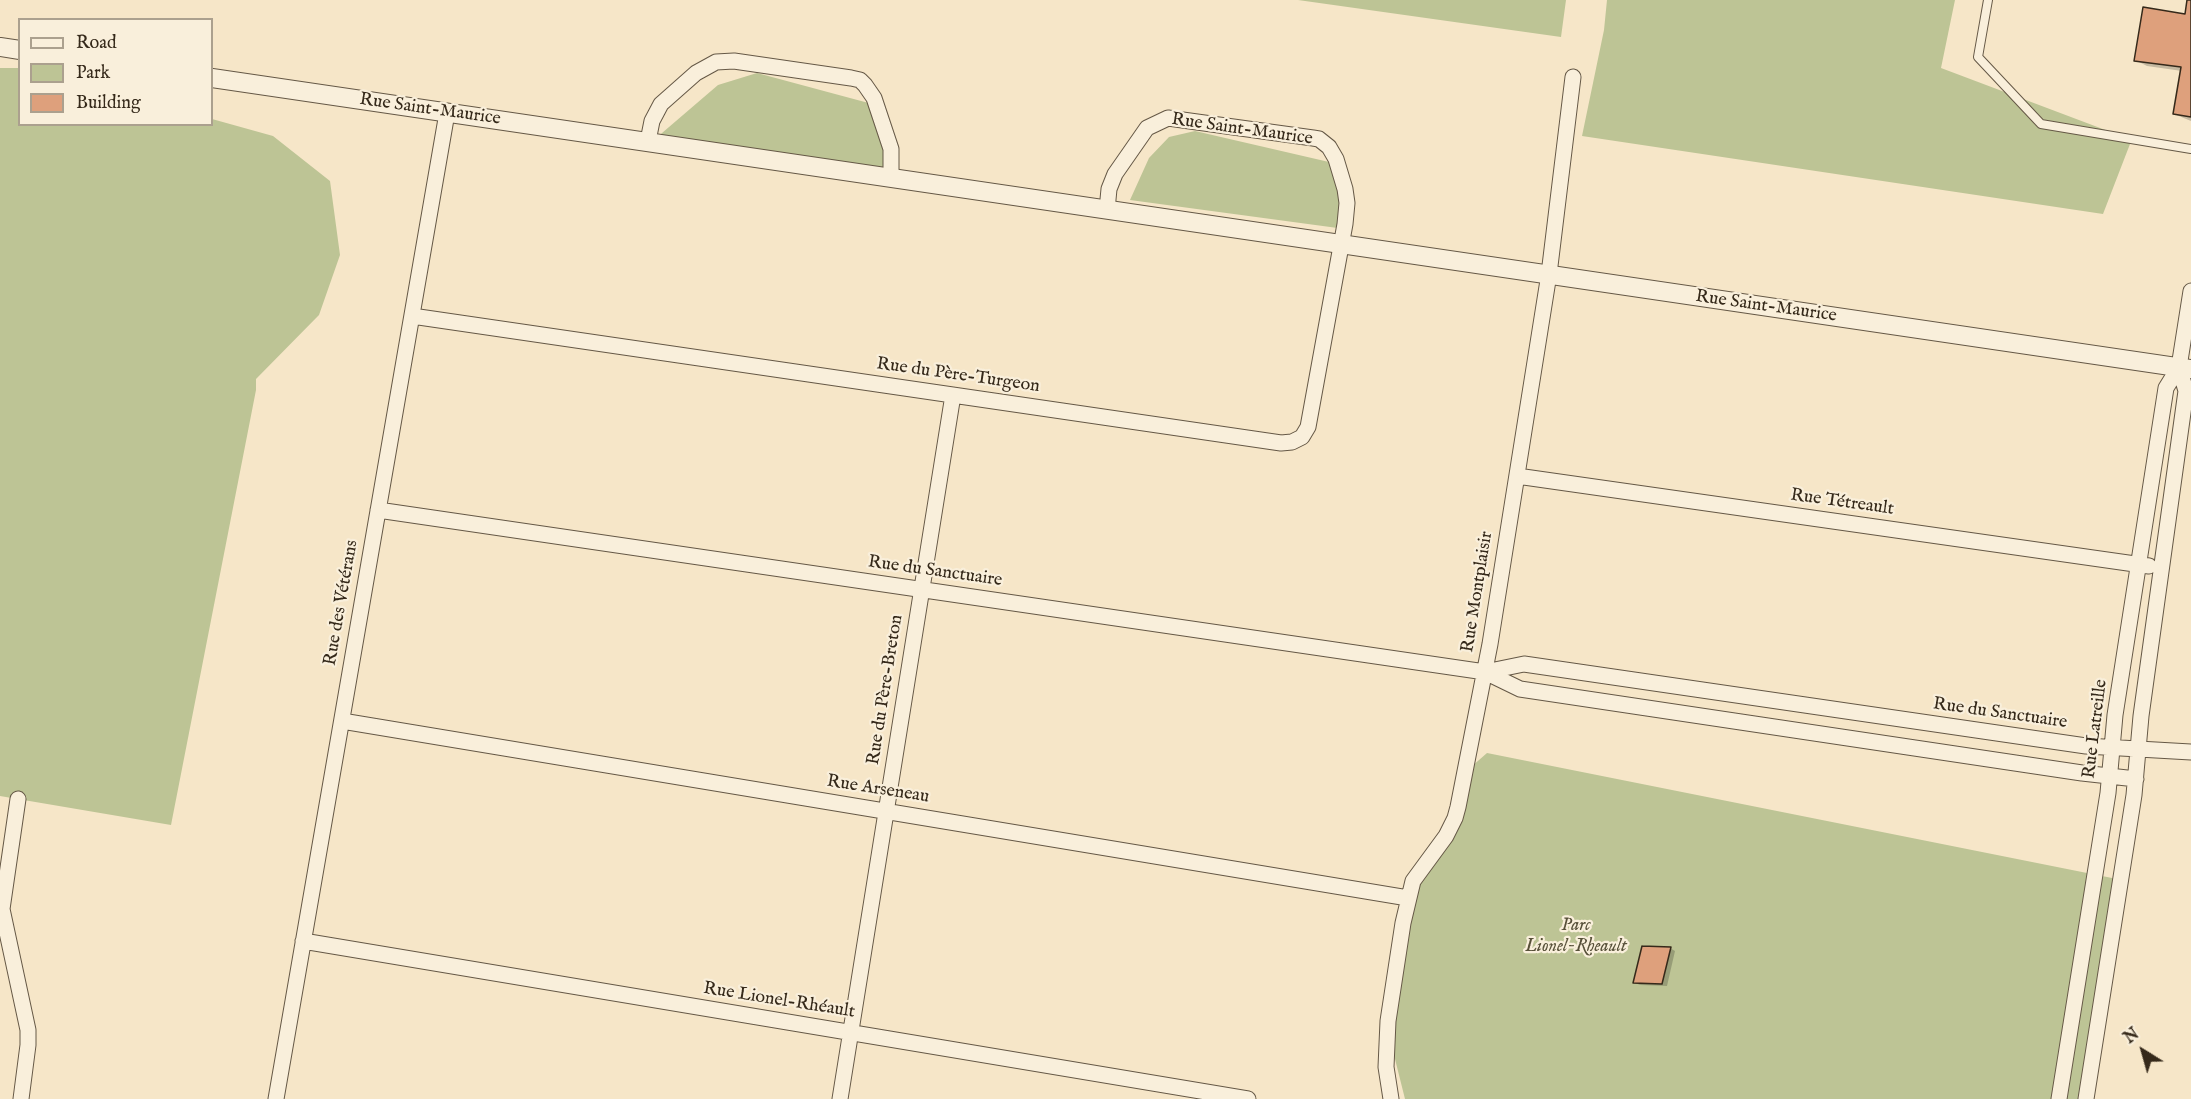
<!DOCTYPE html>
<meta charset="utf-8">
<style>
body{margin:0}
#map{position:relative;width:2191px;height:1099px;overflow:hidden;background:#f6e6c8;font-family:"IM FELL English",serif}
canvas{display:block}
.legend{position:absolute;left:18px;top:18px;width:195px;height:108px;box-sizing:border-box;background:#f9efdb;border:2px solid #aba08e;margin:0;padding:8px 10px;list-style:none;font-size:18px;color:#35291a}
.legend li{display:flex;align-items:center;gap:12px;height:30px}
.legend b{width:30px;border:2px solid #aba08e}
.north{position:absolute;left:2113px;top:1021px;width:60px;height:60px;-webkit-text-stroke:4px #f9efdb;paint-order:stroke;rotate:323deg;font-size:16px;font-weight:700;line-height:24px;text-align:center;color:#35291a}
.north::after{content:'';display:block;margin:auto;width:21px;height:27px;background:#35291a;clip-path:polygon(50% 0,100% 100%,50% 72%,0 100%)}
</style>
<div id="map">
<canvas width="2191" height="1099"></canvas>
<ul class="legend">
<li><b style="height:8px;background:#f9efdb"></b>Road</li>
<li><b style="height:16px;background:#bdc495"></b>Park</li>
<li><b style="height:16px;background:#dea07c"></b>Building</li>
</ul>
<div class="north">N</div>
</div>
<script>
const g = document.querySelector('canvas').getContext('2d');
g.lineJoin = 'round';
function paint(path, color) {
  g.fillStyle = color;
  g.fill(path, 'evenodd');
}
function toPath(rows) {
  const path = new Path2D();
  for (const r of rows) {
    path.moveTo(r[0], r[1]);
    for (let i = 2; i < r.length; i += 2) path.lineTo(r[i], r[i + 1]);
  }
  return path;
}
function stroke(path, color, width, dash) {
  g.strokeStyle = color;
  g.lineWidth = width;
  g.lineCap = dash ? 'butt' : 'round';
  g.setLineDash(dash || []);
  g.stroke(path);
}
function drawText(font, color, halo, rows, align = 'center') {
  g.font = font + ' "IM FELL English",serif';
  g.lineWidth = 4.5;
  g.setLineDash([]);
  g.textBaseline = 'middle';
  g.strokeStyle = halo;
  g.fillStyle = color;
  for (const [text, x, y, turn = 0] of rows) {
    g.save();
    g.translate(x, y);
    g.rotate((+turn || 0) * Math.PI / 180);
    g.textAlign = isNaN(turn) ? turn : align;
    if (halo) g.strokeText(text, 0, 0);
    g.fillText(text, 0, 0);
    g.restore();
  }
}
paint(toPath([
 [1298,0,1566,0,1561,37],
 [1607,0,1955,0,1941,68,2116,134,2130,144,2103,214,1582,136,1604,30],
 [0,68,19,68,20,124,212,124,212,119,273,136,330,181,340,255,319,315,256,379,256,390,171,825,0,796],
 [757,73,876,105,895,170,655,139,718,85],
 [1195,131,1329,162,1352,201,1345,229,1130,200,1149,158,1169,137],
 [1487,753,2117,879,2085,1099,1405,1099,1391,1043,1411,898,1471,767]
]), '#bdc495');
paint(toPath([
 [2189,0,2191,0,2191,121,2174,114,2182,71,2147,66,2135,60,2186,16],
 [1670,948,1675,951,1667,986,1640,985,1635,983]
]), '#0003');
const building = toPath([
 [2187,0,2191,0,2191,117,2173,114,2181,67,2134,61,2143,7,2185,14,2187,0],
 [1642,946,1671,947,1662,984,1633,983,1642,946]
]);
paint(building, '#dea07c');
stroke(building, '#35291a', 1.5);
const service = toPath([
 [1988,0,1978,57,2041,124,2191,149]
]);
const minor = toPath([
 [648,141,652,121,661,104,696,73,716,62,734,61,851,78,860,80,865,85,874,98,891,149,891,177],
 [412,316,1281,443,1292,442,1302,437,1308,427,1345,224,1347,203,1345,189,1336,159,1329,147,1319,139,1313,138,1168,118,1147,128,1115,174,1109,189,1107,210],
 [1517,476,2149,566],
 [378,510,1485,672,1520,689,2082,773,2136,779],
 [1485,672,1524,664,2086,746,2191,752],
 [342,721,1408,898],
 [18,799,2,909,28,1030,28,1045,21,1099],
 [303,941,1248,1099],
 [276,1099,447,113],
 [840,1099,953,395],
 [1391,1099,1386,1067,1388,1021,1403,923,1413,881,1446,836,1455,818,1458,807,1490,644,1549,274,1573,77],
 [2059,1099,2108,793,2115,715,2166,388,2179,367,2191,291],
 [2086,1099,2134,795,2141,716,2186,391,2179,367]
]);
const tertiary = toPath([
 [0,47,20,50],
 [212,78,2191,369]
]);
stroke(service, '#655846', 10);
stroke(minor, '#655846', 17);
stroke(tertiary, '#655846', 20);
stroke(service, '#f9efdb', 8);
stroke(minor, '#f9efdb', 15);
stroke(tertiary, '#f9efdb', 18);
drawText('18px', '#35291a', '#f9efdb', [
 ["Rue Saint-Maurice",430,110,8],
 ["Rue Saint-Maurice",1242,130,8],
 ["Rue Saint-Maurice",1766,307,8],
 ["Rue du Père-Turgeon",958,376,8],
 ["Rue Tétreault",1842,503,8],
 ["Rue du Sanctuaire",935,572,8],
 ["Rue Montplaisir",1478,592,-81],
 ["Rue des Vétérans",342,603,-80],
 ["Rue du Père-Breton",886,690,-81],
 ["Rue du Sanctuaire",2000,714,8],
 ["Rue Latreille",2096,729,-83],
 ["Rue Arseneau",878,790,9],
 ["Rue Lionel-Rhéault",779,1001,9]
]);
drawText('italic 18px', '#575039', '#f9efdb', [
 ["Parc",1576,926],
 ["Lionel-Rheault",1576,947]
]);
</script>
